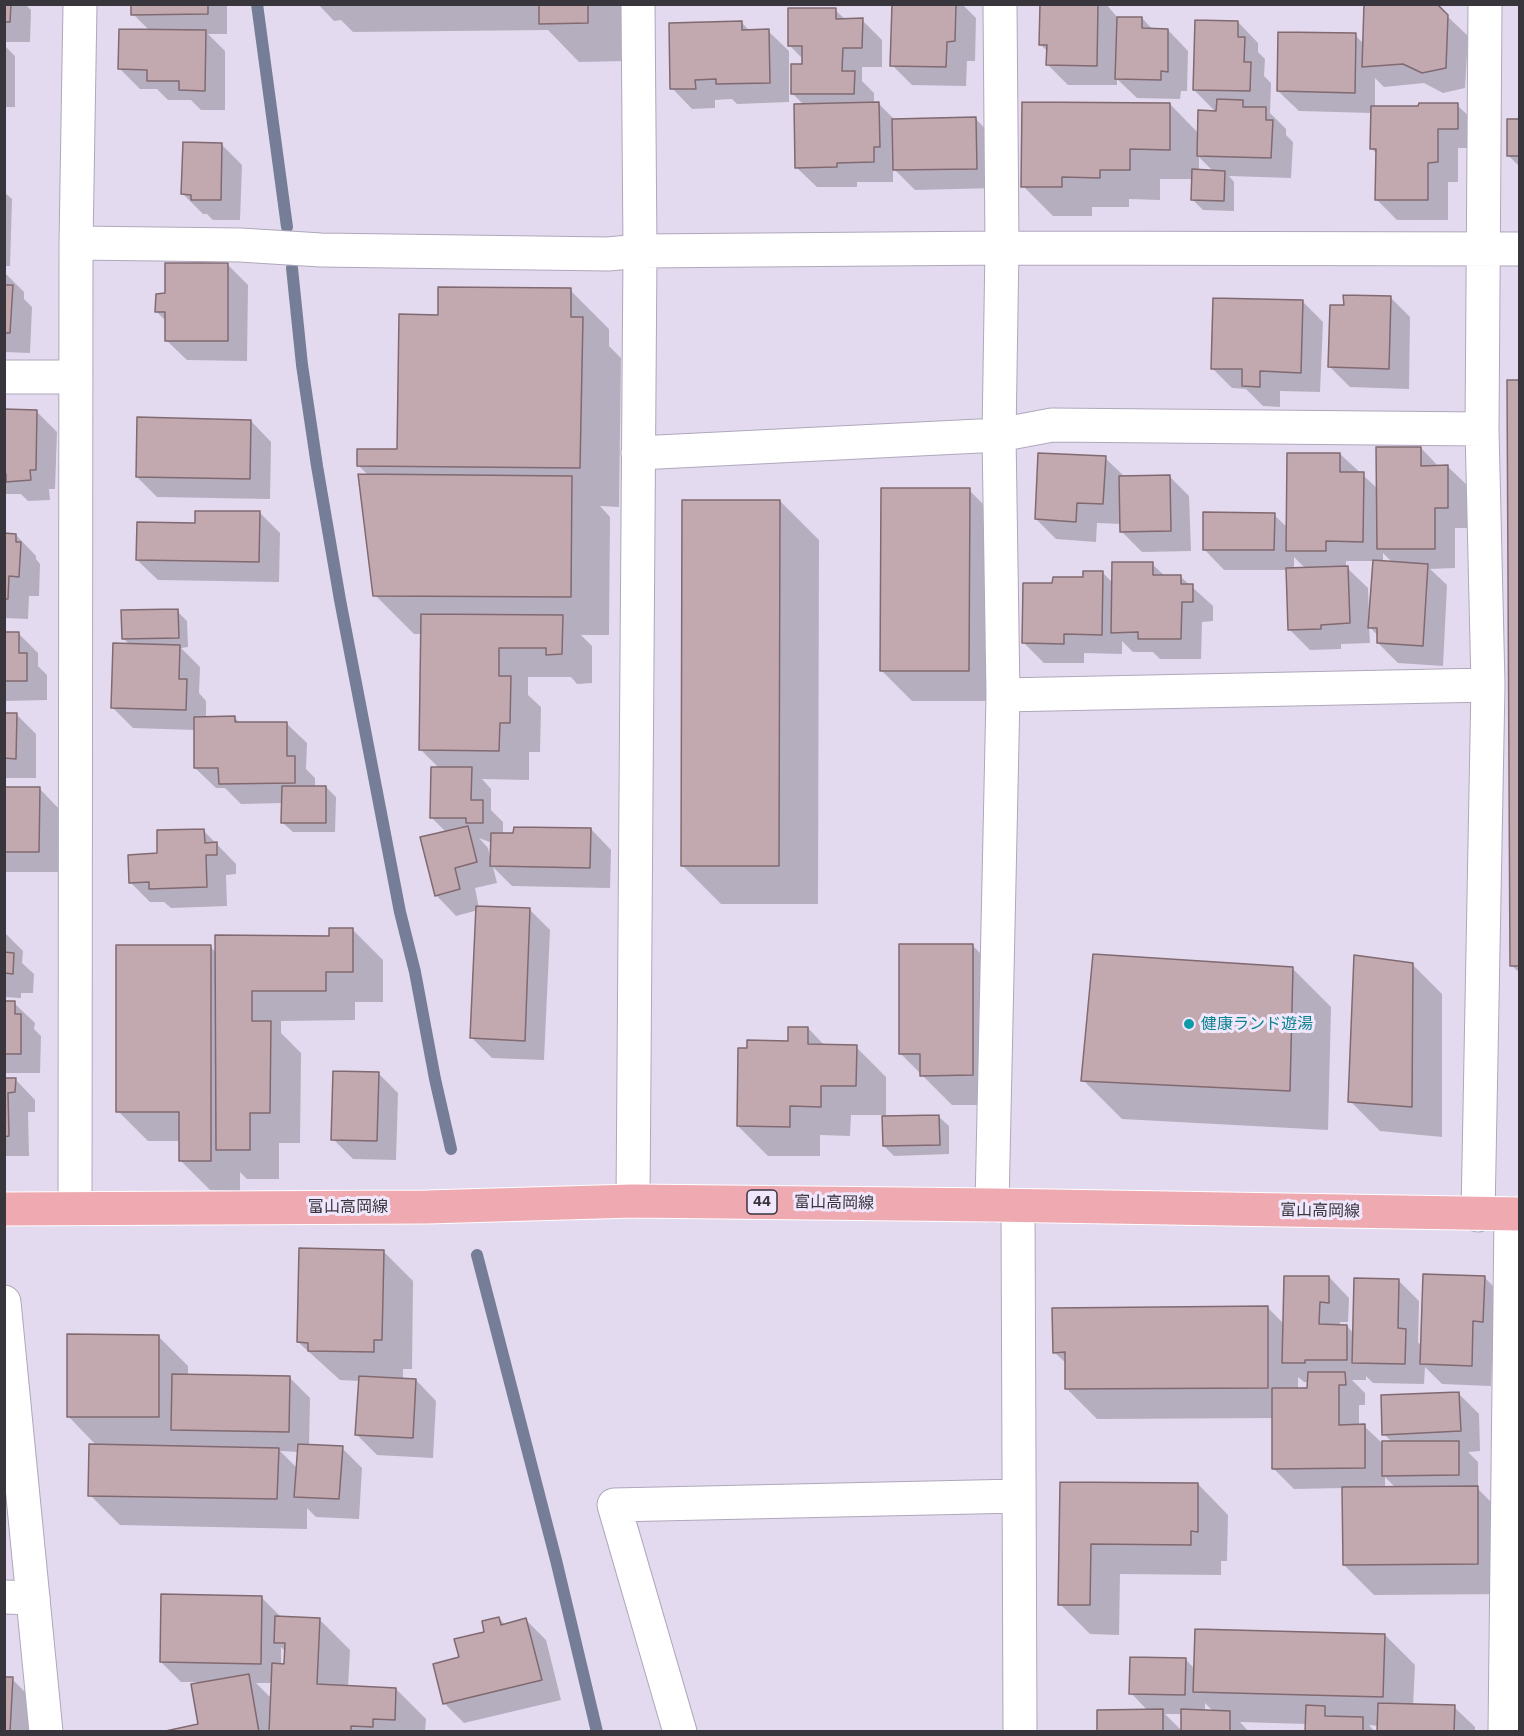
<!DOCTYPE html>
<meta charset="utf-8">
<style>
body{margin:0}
#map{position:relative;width:1524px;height:1736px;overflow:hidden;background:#e3daef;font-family:"IBM Plex Sans",sans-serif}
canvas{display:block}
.frame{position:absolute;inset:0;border:6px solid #39353d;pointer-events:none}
</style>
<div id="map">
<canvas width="1524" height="1736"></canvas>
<div class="frame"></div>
</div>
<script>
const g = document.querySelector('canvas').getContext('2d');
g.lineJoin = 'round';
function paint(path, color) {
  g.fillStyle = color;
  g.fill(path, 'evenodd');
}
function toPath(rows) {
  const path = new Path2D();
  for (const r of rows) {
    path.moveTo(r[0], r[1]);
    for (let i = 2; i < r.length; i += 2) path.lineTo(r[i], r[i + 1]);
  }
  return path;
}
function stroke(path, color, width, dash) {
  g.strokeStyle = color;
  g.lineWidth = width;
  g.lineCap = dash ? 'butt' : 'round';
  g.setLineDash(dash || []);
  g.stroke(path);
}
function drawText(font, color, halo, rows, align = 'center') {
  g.font = font + ' "IBM Plex Sans","Noto Sans JP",sans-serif';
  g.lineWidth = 6;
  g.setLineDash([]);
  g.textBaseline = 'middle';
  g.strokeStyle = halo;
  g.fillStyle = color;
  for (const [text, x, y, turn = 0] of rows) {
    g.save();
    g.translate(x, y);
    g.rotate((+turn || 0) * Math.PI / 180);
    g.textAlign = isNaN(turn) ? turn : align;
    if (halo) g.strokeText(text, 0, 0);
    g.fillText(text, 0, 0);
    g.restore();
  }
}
paint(toPath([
 [4,4,25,4,31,10,30,42,4,42],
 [133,4,227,4,227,34,208,34,225,51,225,110,201,110,191,100,168,100,157,89,140,89,120,69,150,31,133,14],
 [318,4,626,4,626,61,579,62,548,30,353,32,341,20,334,21],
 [893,4,962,4,976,18,975,61,967,61,966,86,912,85,892,65],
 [1041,4,1106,4,1118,18,1142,18,1153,30,1168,30,1188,51,1187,91,1181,91,1180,99,1137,98,1117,79,1117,85,1068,85,1048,65,1048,52,1040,44],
 [835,10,846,20,862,20,882,40,882,67,862,67,862,81,874,93,874,104,879,104,895,120,975,118,995,139,997,188,915,190,893,168,893,182,857,182,857,187,817,187,796,167,804,105,792,93,803,65,803,59,789,45],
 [1447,16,1468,36,1465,88,1443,93,1424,83,1384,87,1375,78,1375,108,1457,105,1478,125,1478,148,1458,148,1458,182,1448,182,1448,220,1397,220,1376,199,1377,154,1372,149,1372,113,1299,111,1278,91,1355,35,1364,44],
 [1238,22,1258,43,1258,52,1265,59,1264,76,1271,83,1270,113,1286,129,1286,135,1293,142,1291,178,1229,176,1234,182,1234,211,1203,210,1193,200,1193,179,1160,179,1160,200,1129,199,1129,207,1092,207,1092,216,1053,216,1023,186,1170,104,1199,134,1217,113,1194,90],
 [1199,157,1214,172,1199,171],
 [742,23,750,31,768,31,789,51,789,102,737,104,732,99,715,100,715,108,692,109,672,88],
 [4,45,15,56,15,107,4,107],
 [1520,120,1520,167,1508,155],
 [222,145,242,165,240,220,213,220,207,214,203,214,183,194],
 [4,192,12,199,10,266,4,266],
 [228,265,248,285,247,361,187,360,166,340,166,321,157,312,167,295],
 [4,272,24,292,24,299,32,307,30,353,4,352],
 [570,290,609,329,609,346,621,358,619,507,600,506,610,517,609,635,581,635,592,646,592,683,577,684,571,677,528,677,528,695,541,707,540,752,529,752,529,780,482,779,491,789,491,810,503,822,503,834,591,829,611,850,610,888,512,886,493,867,497,883,475,888,479,908,530,910,550,930,544,1060,492,1058,472,1038,478,910,456,916,436,895,446,832,431,817,439,768,420,749,422,634,414,634,375,595,369,476,358,465,398,451,439,316],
 [479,838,492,843,490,857,488,848],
 [1390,297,1410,317,1409,389,1350,387,1330,367,1345,307],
 [1303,302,1323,322,1320,392,1280,391,1280,407,1263,406,1246,389,1232,388,1212,368],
 [1520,382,1520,973,1511,965],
 [4,411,36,411,57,432,55,489,49,489,50,500,28,501,21,494,4,494],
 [251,421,271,442,270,499,157,497,137,477],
 [1421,448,1439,467,1447,466,1468,486,1468,528,1455,528,1455,568,1430,569,1447,585,1443,666,1398,663,1378,643,1378,636,1369,626,1370,643,1341,644,1341,649,1310,650,1290,630,1288,570,1224,570,1204,549,1274,515,1287,527,1340,454,1378,489],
 [1383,553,1393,563,1383,563],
 [1294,557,1306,569,1294,569],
 [1346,561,1374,561,1371,615,1369,615,1368,588,1346,567],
 [1105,458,1125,477,1169,476,1189,496,1191,551,1142,552,1122,532,1122,524,1097,523,1096,542,1056,539,1036,519],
 [969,490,999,520,998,701,912,701,882,671],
 [780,501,819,540,818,904,721,904,682,865],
 [260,513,280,533,279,582,158,580,137,560,197,524],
 [4,535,16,535,36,556,36,559,40,564,39,596,29,596,28,619,4,618],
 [1152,564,1166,577,1181,577,1213,606,1213,621,1202,622,1201,659,1160,659,1153,652,1133,652,1122,641,1122,654,1084,653,1084,663,1044,663,1024,643,1054,584,1103,573,1113,583],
 [177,611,187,621,188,647,181,648,200,667,199,693,206,701,206,718,235,718,241,724,286,723,307,743,306,769,315,778,315,787,326,787,336,797,335,832,293,832,283,823,283,803,241,804,225,788,216,788,195,768,195,730,133,728,112,707,130,645,123,638],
 [4,633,18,633,38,653,38,666,47,675,47,700,4,701],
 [4,714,16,714,36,734,36,778,4,778],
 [4,788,39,788,59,809,59,872,4,872],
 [204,831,236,864,236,874,226,875,227,906,171,908,164,902,150,902,130,882,158,855],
 [353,930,383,960,383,1002,355,1002,355,1020,281,1021,281,1033,301,1053,300,1143,279,1143,279,1179,247,1179,240,1172,240,1191,210,1190,180,1160,180,1141,148,1141,118,1111,210,946,216,953,331,937],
 [4,932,23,951,22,963,34,974,33,993,21,993,21,998,4,997],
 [972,945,1002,975,1002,1105,952,1105,901,1054],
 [1412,964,1442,994,1442,1137,1380,1131,1350,1101],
 [1292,968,1331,1007,1328,1130,1122,1119,1083,1080],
 [4,1002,14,1003,35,1023,34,1029,41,1036,40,1073,4,1073],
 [808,1028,825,1046,856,1047,886,1077,886,1117,939,1117,949,1126,949,1154,894,1156,884,1146,883,1115,851,1115,850,1136,820,1135,820,1156,768,1156,738,1126,790,1043],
 [378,1073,398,1093,396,1160,353,1159,333,1139],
 [15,1079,35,1100,35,1112,28,1112,29,1156,4,1156,4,1080],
 [383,1251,413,1281,412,1369,403,1369,403,1380,416,1380,436,1401,433,1458,377,1455,357,1435,360,1381,340,1380,298,1342],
 [1329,1277,1349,1298,1348,1322,1340,1322,1340,1326,1347,1326,1354,1334,1398,1280,1419,1301,1418,1342,1422,1347,1484,1277,1505,1298,1503,1341,1493,1341,1491,1386,1442,1384,1425,1367,1424,1384,1373,1383,1366,1376,1366,1380,1352,1380,1365,1393,1365,1405,1359,1405,1359,1426,1364,1426,1381,1442,1392,1442,1384,1434,1458,1393,1479,1414,1480,1451,1468,1452,1478,1462,1478,1489,1507,1518,1507,1594,1374,1595,1344,1565,1344,1488,1294,1489,1274,1469,1274,1418,1097,1419,1067,1389,1067,1364,1054,1352,1268,1308,1284,1324],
 [1298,1377,1304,1382,1309,1382,1309,1389,1298,1389],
 [1385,1477,1396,1488,1385,1488],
 [158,1336,188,1366,188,1376,290,1378,310,1398,309,1446,342,1448,362,1468,359,1519,316,1517,307,1508,307,1529,120,1525,90,1495,97,1446,68,1416],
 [280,1451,299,1452,298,1469],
 [4,1397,9,1499,4,1499],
 [1061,1483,1198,1484,1228,1515,1227,1561,1221,1561,1221,1575,1120,1574,1119,1635,1090,1634,1060,1604],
 [261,1597,282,1618,320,1620,350,1650,348,1687,396,1689,426,1719,425,1732,167,1732,200,1725,202,1682,181,1682,161,1662],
 [281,1647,286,1652,285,1665,281,1665],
 [256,1683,272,1683,272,1699],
 [499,1618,505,1625,526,1620,546,1640,561,1700,464,1723,444,1703,486,1633],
 [1385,1635,1415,1665,1413,1706,1454,1707,1475,1727,1475,1732,1378,1732,1378,1726,1369,1725,1375,1732,1307,1732,1307,1724,1240,1722,1249,1732,1098,1732,1148,1711,1131,1693,1185,1659,1195,1669],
 [1205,1703,1214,1712,1205,1711],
 [1165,1714,1183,1714,1182,1731],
 [12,1679,32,1699,31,1732,4,1732]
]), '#0003');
stroke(toPath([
 [257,4,287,227],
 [292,268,302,365,317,466,340,600,400,912,415,972,435,1079,451,1149],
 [477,1255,556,1560,597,1732]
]), '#757e96', 12);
const building = toPath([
 [4,4,11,4,10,22,4,22,4,4],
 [131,4,208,4,208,14,131,15,131,4],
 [539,4,588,4,588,23,539,24,539,4],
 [892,4,956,4,955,41,947,42,946,67,890,66,892,4],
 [1040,4,1098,4,1097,66,1046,65,1047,45,1039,45,1040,4],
 [1364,4,1437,4,1448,15,1446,68,1422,73,1403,64,1362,67,1364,4],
 [788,8,836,8,836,19,863,18,862,48,843,48,842,71,855,71,854,94,791,94,791,64,802,64,802,46,788,46,788,8],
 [1117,17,1142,17,1142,28,1168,29,1168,72,1161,71,1161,80,1115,79,1117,17],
 [1195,20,1238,21,1238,37,1245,37,1244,62,1251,62,1250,91,1193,90,1195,20],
 [742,21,742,30,769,29,770,83,716,84,716,79,695,80,696,89,670,89,669,23,742,21],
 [119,29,206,30,205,91,179,90,179,81,147,81,147,70,118,69,119,29],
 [1278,32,1356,33,1355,93,1277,91,1278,32],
 [1217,99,1243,100,1243,107,1266,107,1266,120,1273,120,1271,158,1197,156,1198,110,1216,111,1217,99],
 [879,102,880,147,874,147,874,162,837,163,837,167,795,168,794,104,879,102],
 [1022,102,1170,103,1170,150,1130,149,1130,170,1100,170,1100,178,1062,177,1062,187,1021,187,1022,102],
 [1419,103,1458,103,1458,129,1438,129,1438,162,1428,163,1428,200,1375,200,1376,149,1370,149,1371,106,1418,106,1419,103],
 [976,117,977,169,893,170,892,119,976,117],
 [1507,119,1520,119,1520,156,1507,156,1507,119],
 [183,142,222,143,221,200,191,200,191,195,181,194,183,142],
 [1192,169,1225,171,1224,201,1191,200,1192,169],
 [165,263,228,263,228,341,165,341,165,312,155,312,156,294,165,293,165,263],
 [4,285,13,285,10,333,4,333,4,285],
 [438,287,571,288,571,317,583,317,580,468,357,466,357,449,397,449,399,314,438,315,438,287],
 [1343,295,1391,296,1389,369,1328,367,1330,305,1344,305,1343,295],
 [1213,298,1303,300,1301,373,1260,371,1260,387,1242,386,1242,369,1211,369,1213,298],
 [1507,380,1520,380,1520,966,1510,966,1507,380],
 [4,409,37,410,36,470,30,470,31,480,6,482,6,474,4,474,4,409],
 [137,417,251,420,250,479,136,477,137,417],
 [1376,447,1421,447,1421,466,1448,465,1448,508,1435,508,1435,549,1377,549,1376,447],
 [1038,453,1106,456,1103,504,1077,503,1076,522,1035,519,1038,453],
 [1287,453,1340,453,1340,472,1364,472,1363,542,1326,541,1326,551,1286,551,1287,453],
 [358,474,572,476,571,597,373,596,358,474],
 [1170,475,1171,531,1120,532,1119,476,1170,475],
 [881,488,970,488,969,671,880,671,881,488],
 [682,500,780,500,779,866,681,866,682,500],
 [195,511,260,511,259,562,136,560,137,522,195,523,195,511],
 [1203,512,1275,513,1274,550,1203,550,1203,512],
 [4,533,16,534,16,542,21,542,19,577,9,576,8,599,4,599,4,533],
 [1373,560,1428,564,1423,646,1377,643,1377,628,1368,628,1373,560],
 [1112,562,1153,562,1153,575,1181,575,1181,584,1193,584,1193,602,1182,602,1181,639,1138,639,1138,632,1111,633,1112,562],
 [1348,566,1350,623,1321,625,1321,629,1288,630,1286,568,1348,566],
 [1083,571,1103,571,1102,635,1064,634,1064,644,1022,643,1023,583,1052,583,1053,577,1083,577,1083,571],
 [178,609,179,638,122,639,121,610,178,609],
 [421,614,563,615,562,654,546,655,546,648,499,648,499,676,511,676,510,723,500,723,499,751,419,750,421,614],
 [4,632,19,632,19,653,27,653,27,681,4,681,4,632],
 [113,643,180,645,179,679,187,679,186,710,111,708,113,643],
 [4,713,17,713,16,759,4,758,4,713],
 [235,716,235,722,287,722,287,756,295,756,295,783,219,784,218,768,194,768,194,717,235,716],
 [431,767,472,767,471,800,483,800,483,823,466,823,466,818,430,818,431,767],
 [282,786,326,786,326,823,281,823,282,786],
 [4,787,40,787,39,852,4,852,4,787],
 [468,826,477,862,455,868,460,889,435,896,420,837,468,826],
 [514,827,591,828,590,868,490,866,491,833,513,833,514,827],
 [204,829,205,843,217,842,217,855,206,855,207,887,149,889,149,882,129,883,128,855,157,853,157,830,204,829],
 [476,906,530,908,525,1041,470,1038,476,906],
 [329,928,353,928,353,972,326,972,326,991,252,991,252,1021,271,1021,270,1113,250,1113,250,1150,216,1150,215,935,329,936,329,928],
 [899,944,973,944,973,1075,920,1076,920,1054,899,1054,899,944],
 [116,945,211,945,211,1161,179,1161,179,1112,116,1112,116,945],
 [4,952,14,953,13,974,4,973,4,952],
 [1093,954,1293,967,1290,1091,1081,1081,1093,954],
 [1354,955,1413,963,1412,1107,1348,1102,1354,955],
 [4,1001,15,1001,15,1014,21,1014,21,1054,4,1054,4,1001],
 [788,1027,808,1027,808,1044,857,1045,856,1086,821,1086,821,1107,790,1106,790,1127,737,1126,738,1048,747,1048,747,1040,788,1041,788,1027],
 [333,1071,379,1072,377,1141,331,1140,333,1071],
 [4,1078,16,1078,15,1092,8,1093,9,1136,4,1137,4,1078],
 [939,1115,940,1145,883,1146,882,1116,939,1115],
 [299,1248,384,1250,382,1340,374,1340,374,1352,308,1351,308,1343,297,1342,299,1248],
 [1423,1274,1485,1276,1483,1322,1473,1321,1472,1366,1420,1364,1423,1274],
 [1284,1276,1329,1276,1329,1303,1320,1302,1319,1324,1347,1325,1347,1360,1305,1360,1305,1363,1282,1363,1284,1276],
 [1354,1278,1399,1279,1398,1328,1406,1329,1405,1364,1352,1363,1354,1278],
 [1268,1306,1268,1388,1065,1389,1065,1352,1053,1353,1052,1308,1268,1306],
 [67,1334,159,1335,159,1417,67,1417,67,1334],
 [1308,1372,1345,1372,1346,1385,1339,1385,1339,1425,1365,1424,1365,1468,1272,1469,1272,1388,1307,1388,1308,1372],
 [172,1374,290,1376,289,1432,171,1430,172,1374],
 [359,1376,416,1379,413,1438,355,1435,359,1376],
 [1459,1392,1461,1431,1382,1435,1381,1395,1459,1392],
 [1382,1441,1459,1441,1459,1475,1382,1476,1382,1441],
 [89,1444,279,1448,277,1499,88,1496,89,1444],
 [298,1444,343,1446,339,1499,294,1497,298,1444],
 [1060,1482,1198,1483,1198,1532,1191,1531,1191,1545,1091,1544,1090,1605,1058,1605,1060,1482],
 [1478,1486,1478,1564,1343,1565,1342,1487,1478,1486],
 [161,1594,262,1596,261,1664,160,1662,161,1594],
 [275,1616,320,1618,317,1684,396,1688,395,1720,373,1719,373,1727,351,1726,351,1732,269,1732,272,1663,284,1664,285,1643,274,1643,275,1616],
 [499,1617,501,1625,526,1618,542,1680,443,1704,433,1664,459,1657,454,1639,484,1632,482,1621,499,1617],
 [1195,1629,1385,1634,1383,1697,1193,1692,1195,1629],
 [1130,1657,1186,1658,1185,1695,1129,1694,1130,1657],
 [249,1674,259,1732,161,1732,198,1724,191,1684,249,1674],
 [4,1677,13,1677,10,1732,4,1732,4,1677],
 [1378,1703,1455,1705,1454,1732,1377,1732,1378,1703],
 [1306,1705,1325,1706,1325,1716,1363,1717,1363,1732,1305,1732,1306,1705],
 [1163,1709,1163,1732,1097,1732,1097,1710,1163,1709],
 [1181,1709,1230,1711,1230,1732,1181,1732,1181,1709]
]);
paint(building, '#c2a9b0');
stroke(building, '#806970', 1.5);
const minor = toPath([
 [1000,4,1002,248,999,435,1052,425,1482,429],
 [76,243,240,245,321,250,608,254,640,251,1002,248,1520,249],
 [4,377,76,377],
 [638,453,999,435,1003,695,1488,685],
 [633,1201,640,251,638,4],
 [992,1205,1003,695],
 [1018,1206,1020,1732],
 [75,1208,76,243,80,4],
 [1478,1215,1488,685,1482,429,1485,4],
 [4,1597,33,1598],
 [680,1732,614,1505,1019,1496],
 [1505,1732,1511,1214]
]);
const tertiary = toPath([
 [4,1302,46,1732]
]);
const primary = toPath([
 [4,1209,427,1207,633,1201,992,1205,1520,1214]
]);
stroke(minor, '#afa7bb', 35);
stroke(tertiary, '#afa7bb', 35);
stroke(primary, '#fff', 35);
stroke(minor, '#fff', 33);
stroke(tertiary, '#fff', 33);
stroke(primary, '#eea9b1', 33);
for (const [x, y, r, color] of [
 [1189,1024,6,"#0f9aa8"]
]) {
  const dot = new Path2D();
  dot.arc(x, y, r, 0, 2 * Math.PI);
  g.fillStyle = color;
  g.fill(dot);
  stroke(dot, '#f0e7fc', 2);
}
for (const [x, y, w] of [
 [762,1202,30]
]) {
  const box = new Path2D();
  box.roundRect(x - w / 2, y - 12, w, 24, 4.5);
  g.fillStyle = '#f0e7fc';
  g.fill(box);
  stroke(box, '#39353d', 1.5);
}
drawText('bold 15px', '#39353d', null, [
 ["44",762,1202]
]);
drawText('16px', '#0d838f', '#f0e7fc', [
 ["健康ランド遊湯",1201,1024]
], 'left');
drawText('16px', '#39353d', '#f0e7fc', [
 ["富山高岡線",834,1203,1],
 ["富山高岡線",348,1207],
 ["富山高岡線",1320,1211,1]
]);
</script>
